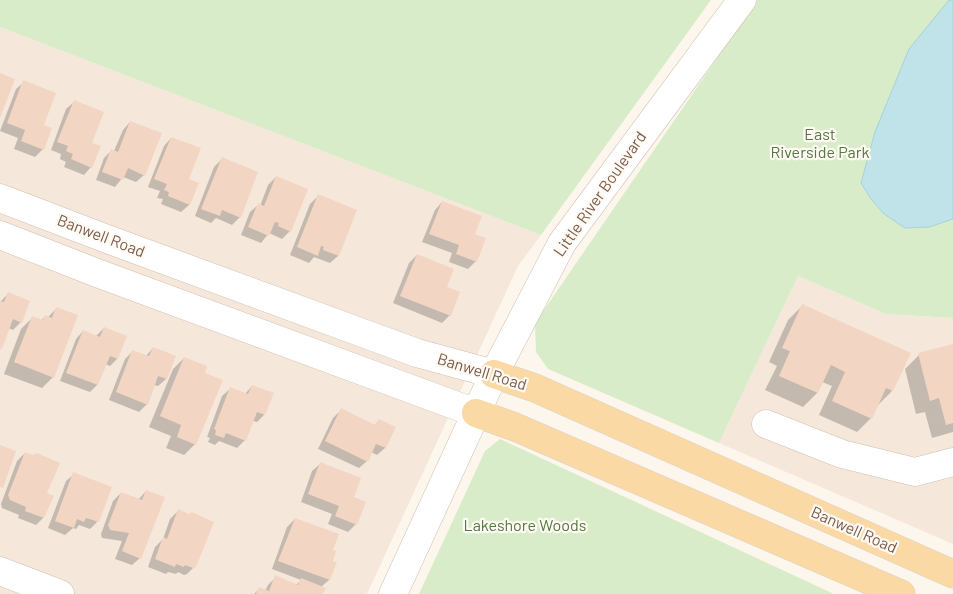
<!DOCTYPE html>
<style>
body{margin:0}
canvas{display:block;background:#fdf6ec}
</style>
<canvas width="953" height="594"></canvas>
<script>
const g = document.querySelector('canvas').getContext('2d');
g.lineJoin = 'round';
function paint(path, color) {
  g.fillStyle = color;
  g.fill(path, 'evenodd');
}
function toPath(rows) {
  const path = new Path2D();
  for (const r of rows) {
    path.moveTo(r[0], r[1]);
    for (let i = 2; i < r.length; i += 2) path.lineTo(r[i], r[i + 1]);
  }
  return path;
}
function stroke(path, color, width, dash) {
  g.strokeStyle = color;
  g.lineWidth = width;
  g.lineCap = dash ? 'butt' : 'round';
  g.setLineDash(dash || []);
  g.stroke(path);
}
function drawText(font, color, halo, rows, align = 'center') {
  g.font = font + ' Barlow,sans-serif';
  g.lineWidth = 4.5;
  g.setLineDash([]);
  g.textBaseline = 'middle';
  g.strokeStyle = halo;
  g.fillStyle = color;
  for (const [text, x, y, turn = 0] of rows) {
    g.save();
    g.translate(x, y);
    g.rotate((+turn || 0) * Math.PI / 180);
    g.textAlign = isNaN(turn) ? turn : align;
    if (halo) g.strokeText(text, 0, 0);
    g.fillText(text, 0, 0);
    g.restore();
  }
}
paint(toPath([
 [0,27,541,235,518,266,367,594,0,594],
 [798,276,886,314,953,318,953,544,719,443]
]), '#f5e8da');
paint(toPath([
 [0,0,711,0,541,235,0,27],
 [757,0,953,0,953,318,886,314,798,276,719,443,548,369,536,352,535,323],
 [500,439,834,594,419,594,485,451]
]), '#d8ecc9');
const water = toPath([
 [949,0,953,0,953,219,929,227,905,228,884,214,871,199,861,183,875,132,909,49,949,0]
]);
paint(water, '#bfe3e8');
stroke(water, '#a5d3da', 1);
paint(toPath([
 [24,82,43,126,43,149,35,157,14,149,18,138,0,131,16,89],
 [74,102,91,143,91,167,84,175,64,167,66,162,60,159,61,154,51,150,66,109],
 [130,122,144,175,136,182,123,177,115,187,96,180,104,158,112,150,114,151,123,130],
 [171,138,187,179,189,205,181,212,161,204,163,199,157,198,160,191,148,187,164,146],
 [222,159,240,217,232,225,216,218,211,223,195,216,214,167],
 [276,177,290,231,282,239,269,233,261,243,241,235,250,212,258,205,260,206,268,185],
 [318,196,356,210,338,256,330,263,314,257,309,263,290,255,310,204],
 [442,202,473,235,476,261,468,269,449,262,452,253,422,242,435,210],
 [417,255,445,288,450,315,442,323,393,303,409,263],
 [8,294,21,322,13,330,8,328,0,349,0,302],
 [802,306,892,391,878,405,871,418,857,432,819,415,832,386,822,382,817,393,803,407,765,390,777,366,769,362,788,320],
 [57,308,53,377,42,388,4,374,21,329,32,318,41,321,45,316,48,317],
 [104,328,117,359,110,366,105,364,97,385,90,392,60,381,76,339,83,331,96,336],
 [953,345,953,432,932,438,925,412,916,414,905,369,919,355],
 [153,348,175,356,166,379,158,386,154,385,147,404,139,412,109,400,125,359,133,351,146,356],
 [184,358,195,444,184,455,166,448,171,436,149,427,173,369],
 [252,386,264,415,257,422,253,421,245,440,237,448,219,441,215,445,208,442,210,438,207,437,222,396,230,389,245,394],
 [341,410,374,426,379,420,395,428,385,448,377,455,371,452,367,461,359,468,318,449,333,418],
 [25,453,46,494,43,518,36,525,18,518,19,515,2,508,1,504,17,461],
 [320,464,353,498,356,524,348,532,328,524,332,514,301,502,312,471],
 [74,474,110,488,97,522,90,529,79,525,76,529,73,528,65,535,48,528,66,481],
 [146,491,140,558,132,565,115,559,122,541,102,538,101,534,113,501,121,493,139,499],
 [178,511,195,566,187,574,184,575,178,572,176,574,168,572,166,574,148,567,155,547,163,539,170,519],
 [295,519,331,551,332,561,335,563,329,580,321,587,322,594,254,594,259,589,265,591,268,585,276,577,296,585,301,580,272,569,287,527]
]), '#0003');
paint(toPath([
 [0,73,15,79,0,118],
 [23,80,56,93,44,125,52,128,44,150,21,141,25,130,7,123],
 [74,100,104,112,92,143,101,146,92,168,71,159,73,154,66,151,68,146,57,142],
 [130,121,162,133,145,176,128,168,123,180,102,172,111,149,118,152],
 [171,137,201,148,189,179,199,183,190,205,168,196,169,192,164,190,167,184,154,179],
 [222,157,258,172,241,218,222,210,220,216,201,209],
 [276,176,308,189,291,232,278,226,279,223,275,222,269,236,248,227,258,203,264,206],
 [318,194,357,210,339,256,323,250,324,247,321,246,318,256,297,247],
 [442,201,482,216,475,234,486,238,477,262,456,254,459,245,429,234],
 [417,254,454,269,447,287,460,292,451,316,400,296],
 [8,292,30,301,22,323,13,319,2,349,0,348,0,301,4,302],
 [802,304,911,353,893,391,886,388,872,419,832,401,845,372,831,365,818,393,779,376,790,351,782,348],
 [56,307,78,315,54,378,14,362,32,316,43,320,45,315,52,318],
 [104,327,127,336,118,359,110,356,98,385,66,373,83,330,100,337],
 [953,344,953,423,946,425,939,398,930,401,918,353],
 [153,347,176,356,167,379,158,376,148,405,116,392,132,350,149,356],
 [184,357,207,366,205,373,223,380,196,445,177,437,181,425,160,416],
 [252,385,274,393,265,415,257,412,246,441,226,433,224,438,215,435,216,430,214,429,230,387,248,394],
 [341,408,375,425,379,419,396,427,386,448,376,444,368,462,325,441],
 [0,445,16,451,3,488,0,487],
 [25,452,33,455,37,453,60,463,47,493,54,496,44,518,25,511,26,507,10,500,8,495],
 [320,462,361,478,354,497,366,502,357,525,335,516,339,506,308,494],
 [73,472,112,487,99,522,86,518,84,522,77,519,74,528,55,521],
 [146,490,165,497,141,559,122,551,129,533,110,530,108,525,121,492,142,500],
 [178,509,189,514,192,512,214,522,196,567,193,568,185,565,184,567,176,564,175,567,155,559,163,537,167,539],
 [295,518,339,534,333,550,336,551,333,561,337,562,330,580,278,561],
 [275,575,298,585,301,578,326,588,323,594,256,594,259,587,269,591]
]), '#f3d5c3');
const minor = toPath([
 [0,198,107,239,417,353,494,374],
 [0,235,97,273,476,413],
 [766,424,842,454,915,472,953,462],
 [0,571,60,594],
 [393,594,494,374,562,243,742,0]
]);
const major = toPath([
 [494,374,535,388,953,574],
 [476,413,515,427,901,594]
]);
stroke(minor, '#d1beb0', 29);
stroke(major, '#dad1cd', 29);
stroke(minor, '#fff', 28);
stroke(major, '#fbd9a5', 28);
drawText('16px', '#537a41', '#fffaf3', [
 ["East",820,135],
 ["Riverside Park",820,153],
 ["Lakeshore Woods",525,526]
]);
drawText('16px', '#7a5c4d', '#fffaf3', [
 ["Little River Boulevard",600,194,-55],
 ["Banwell Road",101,236,21],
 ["Banwell Road",482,372,17],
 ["Banwell Road",854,530,24]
]);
</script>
